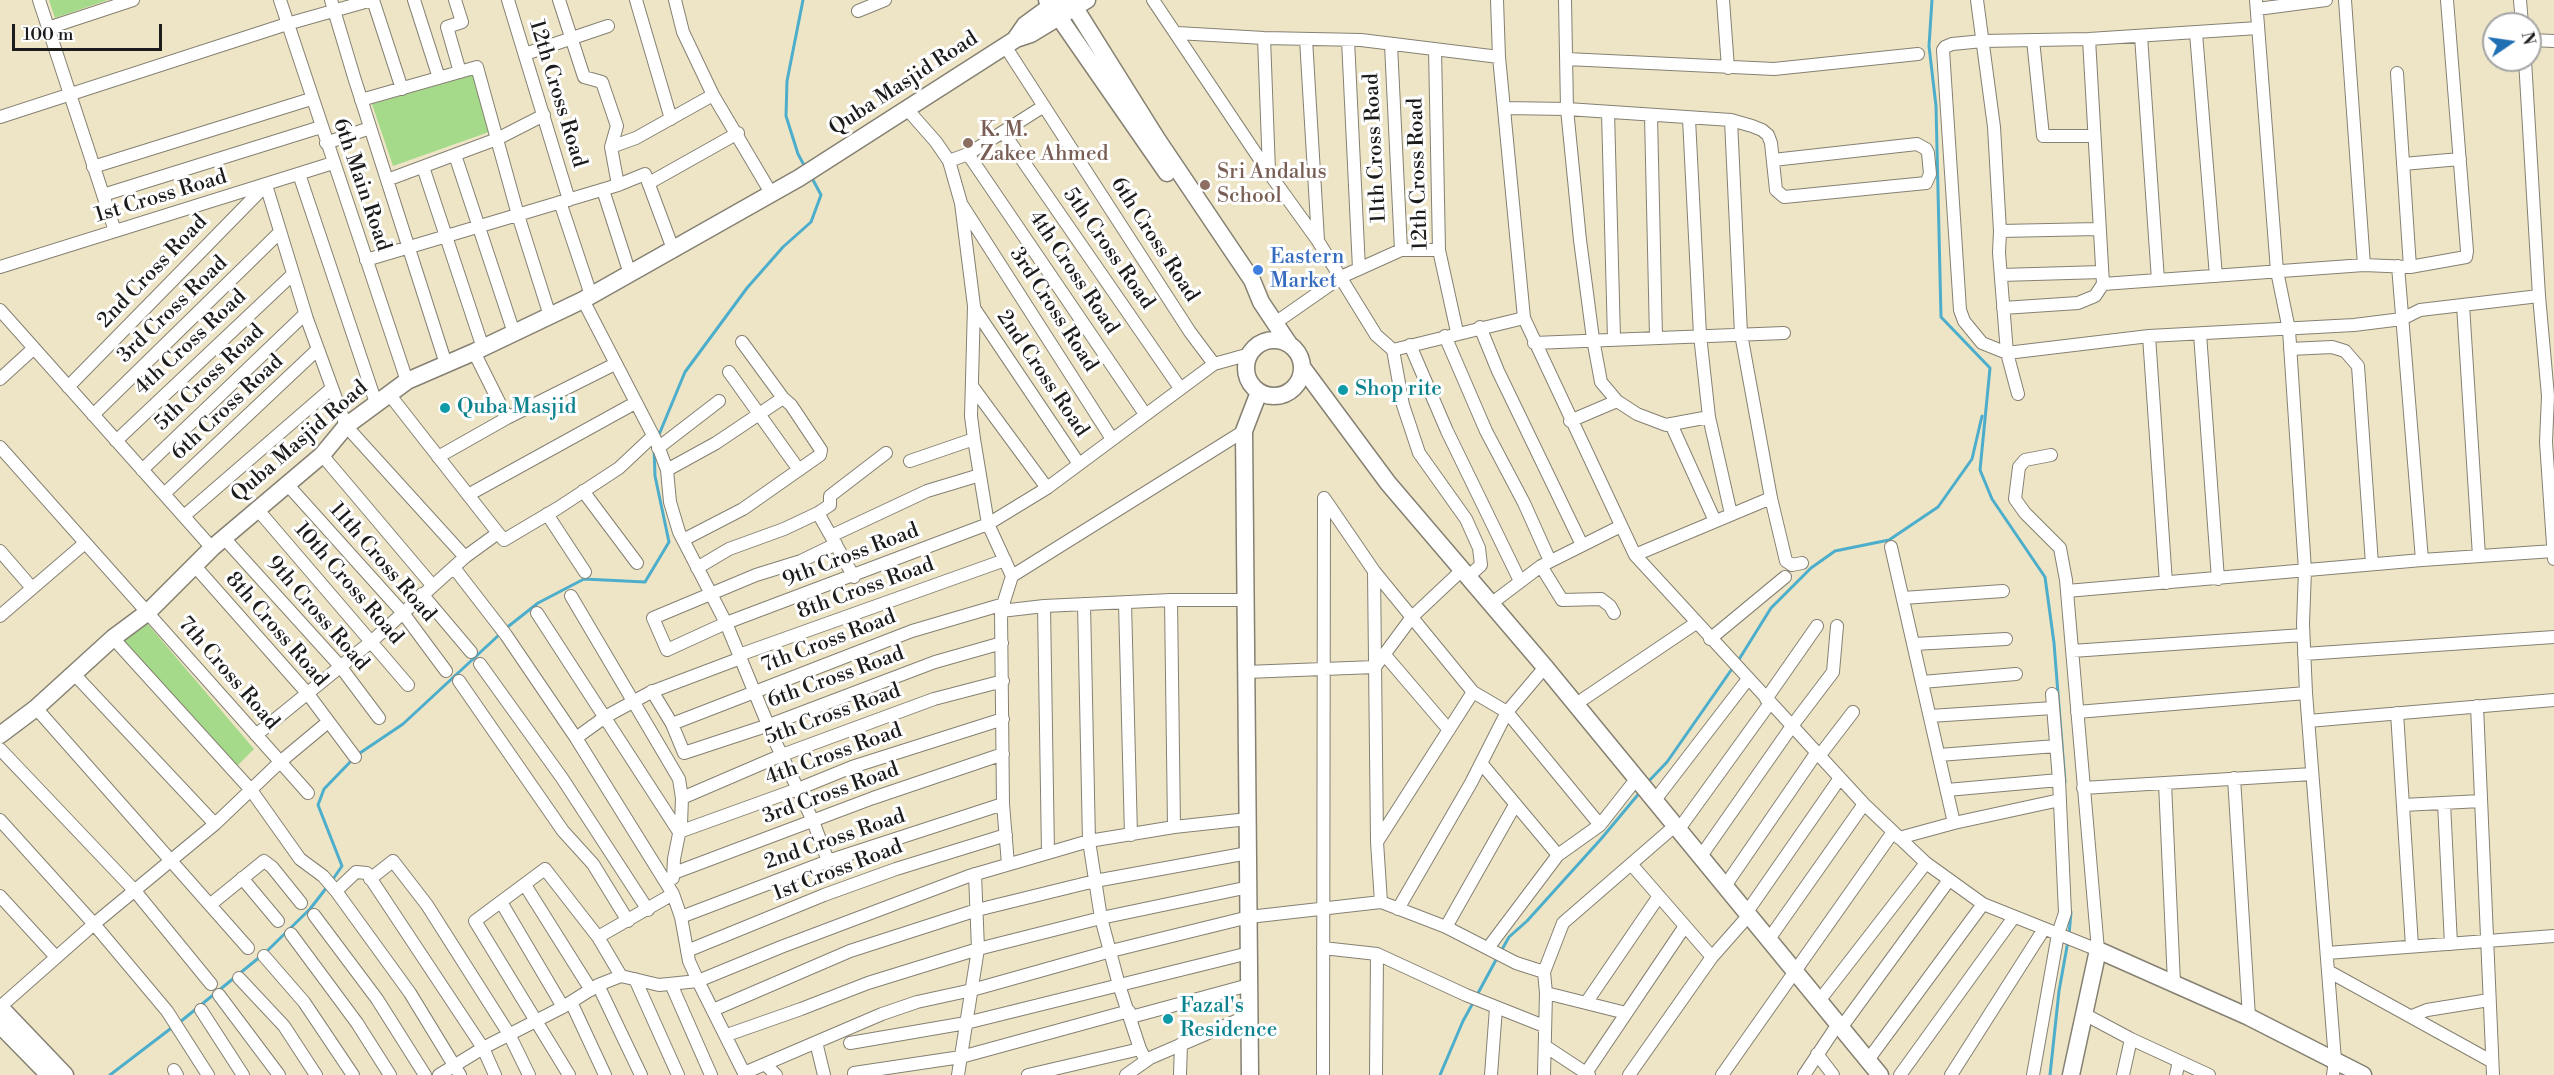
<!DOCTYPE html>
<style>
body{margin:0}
#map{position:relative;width:2554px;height:1075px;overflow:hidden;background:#eee5c7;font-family:"Libre Bodoni",serif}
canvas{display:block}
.north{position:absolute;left:2482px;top:12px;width:60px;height:60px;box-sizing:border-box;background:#fff;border:2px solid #a4a4a4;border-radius:50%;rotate:77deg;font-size:16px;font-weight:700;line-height:24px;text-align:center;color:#1c1c1c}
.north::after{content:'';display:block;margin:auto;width:21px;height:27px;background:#1f6fb2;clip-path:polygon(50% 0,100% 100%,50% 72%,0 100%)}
.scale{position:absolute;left:12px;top:24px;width:150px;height:27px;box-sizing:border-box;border:3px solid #1c1c1c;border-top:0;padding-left:8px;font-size:18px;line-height:21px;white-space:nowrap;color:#1c1c1c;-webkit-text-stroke:4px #fff;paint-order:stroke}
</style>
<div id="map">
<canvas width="2554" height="1075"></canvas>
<div class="north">N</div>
<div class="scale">100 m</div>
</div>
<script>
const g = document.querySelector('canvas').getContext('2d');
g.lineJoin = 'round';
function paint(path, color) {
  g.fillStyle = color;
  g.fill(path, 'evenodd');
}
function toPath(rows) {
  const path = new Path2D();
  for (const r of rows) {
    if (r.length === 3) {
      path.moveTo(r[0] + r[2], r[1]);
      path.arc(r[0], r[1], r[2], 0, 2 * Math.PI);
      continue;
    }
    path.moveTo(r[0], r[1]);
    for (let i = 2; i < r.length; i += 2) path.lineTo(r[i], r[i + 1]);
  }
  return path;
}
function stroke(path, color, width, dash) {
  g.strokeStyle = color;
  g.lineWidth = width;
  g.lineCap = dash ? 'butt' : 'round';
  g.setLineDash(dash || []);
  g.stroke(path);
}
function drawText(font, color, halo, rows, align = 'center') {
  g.font = font + ' "Libre Bodoni",serif';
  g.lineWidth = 6;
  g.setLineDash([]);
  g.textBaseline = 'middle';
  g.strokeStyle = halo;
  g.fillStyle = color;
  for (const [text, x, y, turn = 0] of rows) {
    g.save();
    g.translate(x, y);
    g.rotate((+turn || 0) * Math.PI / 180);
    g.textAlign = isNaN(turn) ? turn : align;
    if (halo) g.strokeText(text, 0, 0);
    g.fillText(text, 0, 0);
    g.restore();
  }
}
paint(toPath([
 [49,0,108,0,55,18],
 [473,75,489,132,393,166,372,104],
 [146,622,254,749,236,767,124,641]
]), '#a5da8a');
stroke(toPath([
 [803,0,787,81,786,116,798,154,805,167],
 [1932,0,1929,46,1936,106,1941,317,1990,368,1980,470,1992,499,2045,577,2054,643,2065,782],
 [658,437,685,372,747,288,783,247,811,222,821,195,812,178],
 [505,629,538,603,584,579,645,582,669,542,655,476,654,448],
 [1738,661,1771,608,1811,568,1835,551,1889,540,1938,507,1972,459,1982,416],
 [357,755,403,724,500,634],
 [1647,783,1667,762,1734,666],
 [331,882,342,866,318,805,324,789,352,760],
 [2069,935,2071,912],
 [266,952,310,909,327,887],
 [1500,953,1509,937,1527,921,1601,839,1641,791],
 [1477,995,1497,958],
 [180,1022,261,956],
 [110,1075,174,1026],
 [1440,1075,1463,1021,1474,1001],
 [2050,1075,2059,991,2068,941]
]), '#4daecc', 3);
const street = toPath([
 [39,0,115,231],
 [280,0,407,381],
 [331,0,354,77,446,364],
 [373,0,402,89],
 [414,0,439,78],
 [455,0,462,22,447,27,460,72],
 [508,0,569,200],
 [559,0,584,77,602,82,617,126,611,147,618,185],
 [636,0,671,119],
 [675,0,683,32,713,95,771,193],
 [1153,0,1269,173,1318,241,1376,335,1393,350,1524,318],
 [1497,0,1499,57,1524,318,1635,555,1864,804,1926,863,1983,904,2098,950],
 [1565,0,1567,109,1580,240,1593,339,1601,382,1617,401,1637,414,1666,425,1709,417],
 [1723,0,1728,68],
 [1977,0,1994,127,2000,231,1999,253,2007,353,2018,394],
 [2256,0,2277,271,2289,330,2305,570,2303,624,2306,693,2335,1060,2333,1075],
 [2345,0,2364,265],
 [2520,0,2522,24],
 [2257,9,2326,0],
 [858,11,885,0],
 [48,28,133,0],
 [2258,28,2089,39,1983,41,1952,44,1945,47,1943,50,1960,310,1964,321,1982,343,2007,353,2149,336,2354,325,2402,319,2420,310,2539,296],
 [1177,33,1264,38,1361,40,1499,57],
 [2196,33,2216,276],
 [2141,36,2158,280],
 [1264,38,1269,171],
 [1306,39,1318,240],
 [1348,40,1359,269],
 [2033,40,2043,136,2094,136],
 [2530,40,2554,41],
 [1391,45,1401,250],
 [1005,46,1190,332,1214,364],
 [1435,49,1439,250,1457,332],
 [525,54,608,26],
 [1567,59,1774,69,1918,54],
 [2525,60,2539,296,2548,396,2546,442,2554,559],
 [2397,73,2410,267],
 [361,100,477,67,518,215,550,316],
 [1505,108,1567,109,1731,120,1752,126,1762,130,1768,135,1771,143,1776,190,1784,197,1926,183,1930,174,1928,153,1926,149,1917,144,1773,160],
 [907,109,936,142,949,161,961,203,974,306,971,416,974,439,988,524,1012,576,1001,611,1003,804,1008,864],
 [1608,112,1614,339],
 [1651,116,1656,337],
 [0,117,287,24,372,0],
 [1689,119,1700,335,1709,417,1731,514],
 [1731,120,1741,334,1771,498,1786,561,1792,565,1802,563],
 [1003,132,1180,388],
 [326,143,370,128],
 [611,147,636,138,713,95],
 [968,154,1145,414],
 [455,155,514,333],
 [949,161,968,154,1044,106],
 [2403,164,2460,159],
 [93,167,311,99],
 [423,167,483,348],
 [299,174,376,403],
 [387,180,497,139,544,115],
 [649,183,738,133],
 [603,190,630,274],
 [103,195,321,127],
 [560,202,591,295],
 [962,205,1112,439],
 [2000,231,2098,229],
 [366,260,618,185,645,174,673,249],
 [2398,266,2422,560],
 [0,267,333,163],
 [2001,275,2102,272],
 [2103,284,2364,265,2410,267,2466,257,2467,251,2447,0],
 [583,300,657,443,667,470,670,502,679,532,726,623,773,737,813,821,828,861],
 [2463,305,2479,556],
 [974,308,1079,464],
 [2003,308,2078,303,2095,296,2103,284,2089,39],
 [0,310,212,548],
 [1275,323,1341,277,1401,250,1439,250],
 [1480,327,1498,371,1582,545],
 [2200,334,2218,579],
 [1445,336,1486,431,1524,503,1550,561],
 [2149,336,2166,583],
 [742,342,783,398],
 [1534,343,1784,333],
 [1410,345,1447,431,1520,581],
 [2290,349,2332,347,2345,351,2358,366,2372,564],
 [1393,350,1403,405,1419,453,1466,519,1479,548,1481,565,1469,576],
 [474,352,507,418],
 [729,372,799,470],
 [0,379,33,349],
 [972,386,1047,488],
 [68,387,266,185,307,319,346,426,465,557],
 [389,394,498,533],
 [93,415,280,232],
 [1570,421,1617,401],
 [1671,424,1715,521],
 [116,441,293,274],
 [0,447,308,793],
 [658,448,719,401],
 [322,455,432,585],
 [2051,455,2025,460,2019,467,2015,499,2025,513,2060,548,2066,580,2098,950],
 [438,457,507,418,615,364],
 [910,461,974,439],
 [142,470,305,314],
 [667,470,716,443,783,398,791,405,821,450,820,455,743,509,683,540],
 [286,483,403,613,446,671],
 [583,491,637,563],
 [164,494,318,349],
 [468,495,635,403],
 [1324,498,1374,571,1473,692,1507,712,1600,825],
 [258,510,408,685],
 [818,513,854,577],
 [547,514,585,572],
 [184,516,332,388],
 [831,536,927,491,980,475],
 [224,538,340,666,379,718],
 [836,544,801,561,756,575,653,618,667,650,726,623,988,524,1047,488,1214,364,1250,354],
 [1891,547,1954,823],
 [0,551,32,588],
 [1635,555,1771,498],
 [194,565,308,694,355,757],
 [1541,566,1562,600,1601,599,1610,606,1614,613],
 [697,568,729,549,784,529,818,513,830,505,830,496,886,453],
 [455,569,506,635,576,738,673,894,681,917,689,961,698,981,745,1075],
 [1374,571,1377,842,1381,902],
 [1012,576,1244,431],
 [2067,591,2422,560,2554,551],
 [422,594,471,652],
 [571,596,679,779,682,798,681,824,674,859,673,878],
 [1903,598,2003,591],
 [1171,600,1174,827],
 [1125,603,1131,835],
 [1492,603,1541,566,1619,527],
 [1084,604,1089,841,1101,918,1119,985,1140,1049,1146,1061],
 [1044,606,1048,853],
 [1001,611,1044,606,1171,600,1246,600],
 [537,613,679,832,798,789,852,767,1003,719],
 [0,616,85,543],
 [113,638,251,790,300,859,323,876,336,891,410,993,460,1075],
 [1710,639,1785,577],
 [1914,644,2006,639],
 [2072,651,2303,635],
 [1384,654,1449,730],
 [2304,654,2554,637],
 [739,655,1005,560],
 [480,664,562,778,648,910],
 [1246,672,1375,667,1412,617,1462,570],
 [75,675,215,824],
 [459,681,563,831,593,864,628,921],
 [1922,682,2016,674],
 [652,691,672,724,684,753,769,725,935,662,1002,643],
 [1766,699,1817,626],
 [1576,704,1696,623],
 [2477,706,2493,1075],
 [36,708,248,948],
 [2077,712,2306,693],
 [2397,713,2412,946],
 [1930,716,2053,708],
 [2308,721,2554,700],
 [672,724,912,631,1004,604],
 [256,735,372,641,465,557,498,533,504,540,558,508,619,468,653,436],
 [576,738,605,717,651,692,741,658],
 [0,749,135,891,211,984],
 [1820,755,1853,712],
 [1939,755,2056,746],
 [1481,763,1558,855],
 [2234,778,2249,1017],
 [2165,783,2174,983],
 [2083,788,2312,774],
 [1947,790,2059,780],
 [682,798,782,755,934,699,1003,681],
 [1655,800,1748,679],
 [2444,803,2451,944],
 [2403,805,2481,801],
 [0,820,94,924,167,1011,208,1075],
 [1679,829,1770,703],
 [1899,838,1954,823,2060,800],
 [1377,842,1473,692],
 [1701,856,1792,726,1833,672,1837,626],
 [1631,864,1712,957],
 [674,873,873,798,1003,754],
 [242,878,278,921],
 [370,879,393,861,427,905,509,1034,529,1075],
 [525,885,591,990],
 [1725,886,1817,752],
 [336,891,356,872,367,873,483,1048,495,1075],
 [0,896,56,957],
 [501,902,563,1007],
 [211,904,264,861,272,867,301,903],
 [1398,909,1471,783,1507,712,1545,667],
 [1747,912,1840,778],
 [314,915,377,999,425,1075],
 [681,917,828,861,1003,804],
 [1446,927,1515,805],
 [291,934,357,1023,390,1075],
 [598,937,673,894],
 [1769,939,1864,804],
 [1323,948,1377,954,1466,995,1544,1026],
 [1488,948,1558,855,1600,825,1637,778],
 [687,951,824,895,896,869,1006,835],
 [2327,953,2554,936],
 [264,956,304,1002,353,1075],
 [2328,971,2491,1061],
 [239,978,284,1026,316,1075],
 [635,979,678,1075],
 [671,984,711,1075],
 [598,985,641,1075],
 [1546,993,1626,1013],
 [219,995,279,1075],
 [1819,1001,1926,863],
 [571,1002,605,1075],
 [1586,1003,1659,896],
 [0,1007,94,924,215,824,280,762,328,722],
 [201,1010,243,1075],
 [713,1010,850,951,977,910,1095,881,1248,853],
 [2086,1015,2131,1039,2209,1075],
 [2412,1016,2427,1010,2489,1000],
 [1131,1017,1249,985],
 [1841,1028,1949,880],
 [727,1035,801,1009,868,983,978,949,1101,918,1249,887],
 [816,1042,824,1075],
 [850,1043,966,1023,1249,953],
 [1545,1046,1589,1075],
 [1817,1054,1833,1075],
 [1868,1060,1983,904],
 [765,1064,776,1075],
 [174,1070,177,1075],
 [744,1073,882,1014,917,1002,972,990,1111,951,1249,917,1381,902,1446,927,1516,963,1544,972],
 [854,1073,961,1057,1129,1011],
 [1586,1073,1685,926],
 [439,1075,483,1048,563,1007,598,985,621,976,659,985,698,981,781,947,969,876,1089,841,1174,827,1248,819],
 [569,1075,475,921,545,869,598,937,621,976],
 [958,1075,978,949,975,874],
 [1028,1075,1140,1049],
 [1126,1075,1150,1058,1250,1015],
 [1180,1075,1181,1044],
 [1323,1075,1324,498],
 [1376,1075,1377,954],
 [1491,1075,1496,1008],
 [1544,1075,1546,993,1544,972,1563,923,1676,825],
 [1629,1075,1712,957,1749,915],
 [1722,1075,1893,832],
 [1804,1075,1838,1024],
 [1900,1075,2014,917],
 [1951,1075,2044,929],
 [2033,1075,2058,934,2065,913,2059,780,2052,694],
 [2123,1075,2131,1039],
 [2176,1075,2179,1061]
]);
const secondary = toPath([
 [1047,0,1167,173],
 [1070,0,1157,139,1252,280,1261,302,1289,344],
 [1016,38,1025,25,1059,0],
 [1274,368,28],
 [1302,367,1388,483,1545,667,1880,1075],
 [0,735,36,708,113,638,148,612,212,548,322,455,346,426,407,381,474,352,583,300,799,178,1016,39,1031,34,1087,0],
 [0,1007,65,1075],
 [0,1025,49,1075],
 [1250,1075,1244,431,1259,392],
 [2071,1075,2098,950,2249,1017,2363,1075]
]);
stroke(street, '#858072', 14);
stroke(secondary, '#858072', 19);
stroke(street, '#fff', 12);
stroke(secondary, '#fff', 16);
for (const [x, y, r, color] of [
 [968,143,6,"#8d6e63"],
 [1205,185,6,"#8d6e63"],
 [1258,270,6,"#3f7fe0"],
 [1343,390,6,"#0f9aa8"],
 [445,408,6,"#0f9aa8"],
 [1168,1019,6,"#0f9aa8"]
]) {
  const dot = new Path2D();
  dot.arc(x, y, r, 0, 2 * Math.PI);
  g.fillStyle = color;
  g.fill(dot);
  stroke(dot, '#fff', 2);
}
drawText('21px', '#1c1c1c', '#fff', [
 ["Quba Masjid Road",904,84,-33],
 ["12th Cross Road",557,94,73],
 ["11th Cross Road",1376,148,-93],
 ["12th Cross Road",1419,174,-92],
 ["6th Main Road",361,185,71],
 ["1st Cross Road",161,197,-17],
 ["6th Cross Road",1154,240,57],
 ["5th Cross Road",1108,249,55],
 ["2nd Cross Road",153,272,-46],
 ["4th Cross Road",1073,273,56],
 ["3rd Cross Road",173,310,-44],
 ["3rd Cross Road",1053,310,57],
 ["4th Cross Road",191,343,-43],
 ["2nd Cross Road",1042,374,56],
 ["5th Cross Road",210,378,-44],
 ["6th Cross Road",228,408,-43],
 ["Quba Masjid Road",300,442,-41],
 ["9th Cross Road",851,556,-21],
 ["11th Cross Road",382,563,49],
 ["10th Cross Road",348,584,49],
 ["8th Cross Road",866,589,-20],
 ["9th Cross Road",317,614,49],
 ["8th Cross Road",276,630,49],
 ["7th Cross Road",829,642,-21],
 ["7th Cross Road",228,674,49],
 ["6th Cross Road",836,678,-20],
 ["5th Cross Road",833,715,-20],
 ["4th Cross Road",834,755,-20],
 ["3rd Cross Road",831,794,-20],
 ["2nd Cross Road",835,840,-19],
 ["1st Cross Road",838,871,-21]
]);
drawText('21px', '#785e54', '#fff', [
 ["K. M.",980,131],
 ["Zakee Ahmed",980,155],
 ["Sri Andalus",1217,173],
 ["School",1217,197]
], 'left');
drawText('21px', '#366cbe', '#fff', [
 ["Eastern",1270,258],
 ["Market",1270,282]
], 'left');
drawText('21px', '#0d838f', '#fff', [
 ["Shop rite",1355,390],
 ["Quba Masjid",457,408],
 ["Fazal's",1180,1007],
 ["Residence",1180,1031]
], 'left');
</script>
